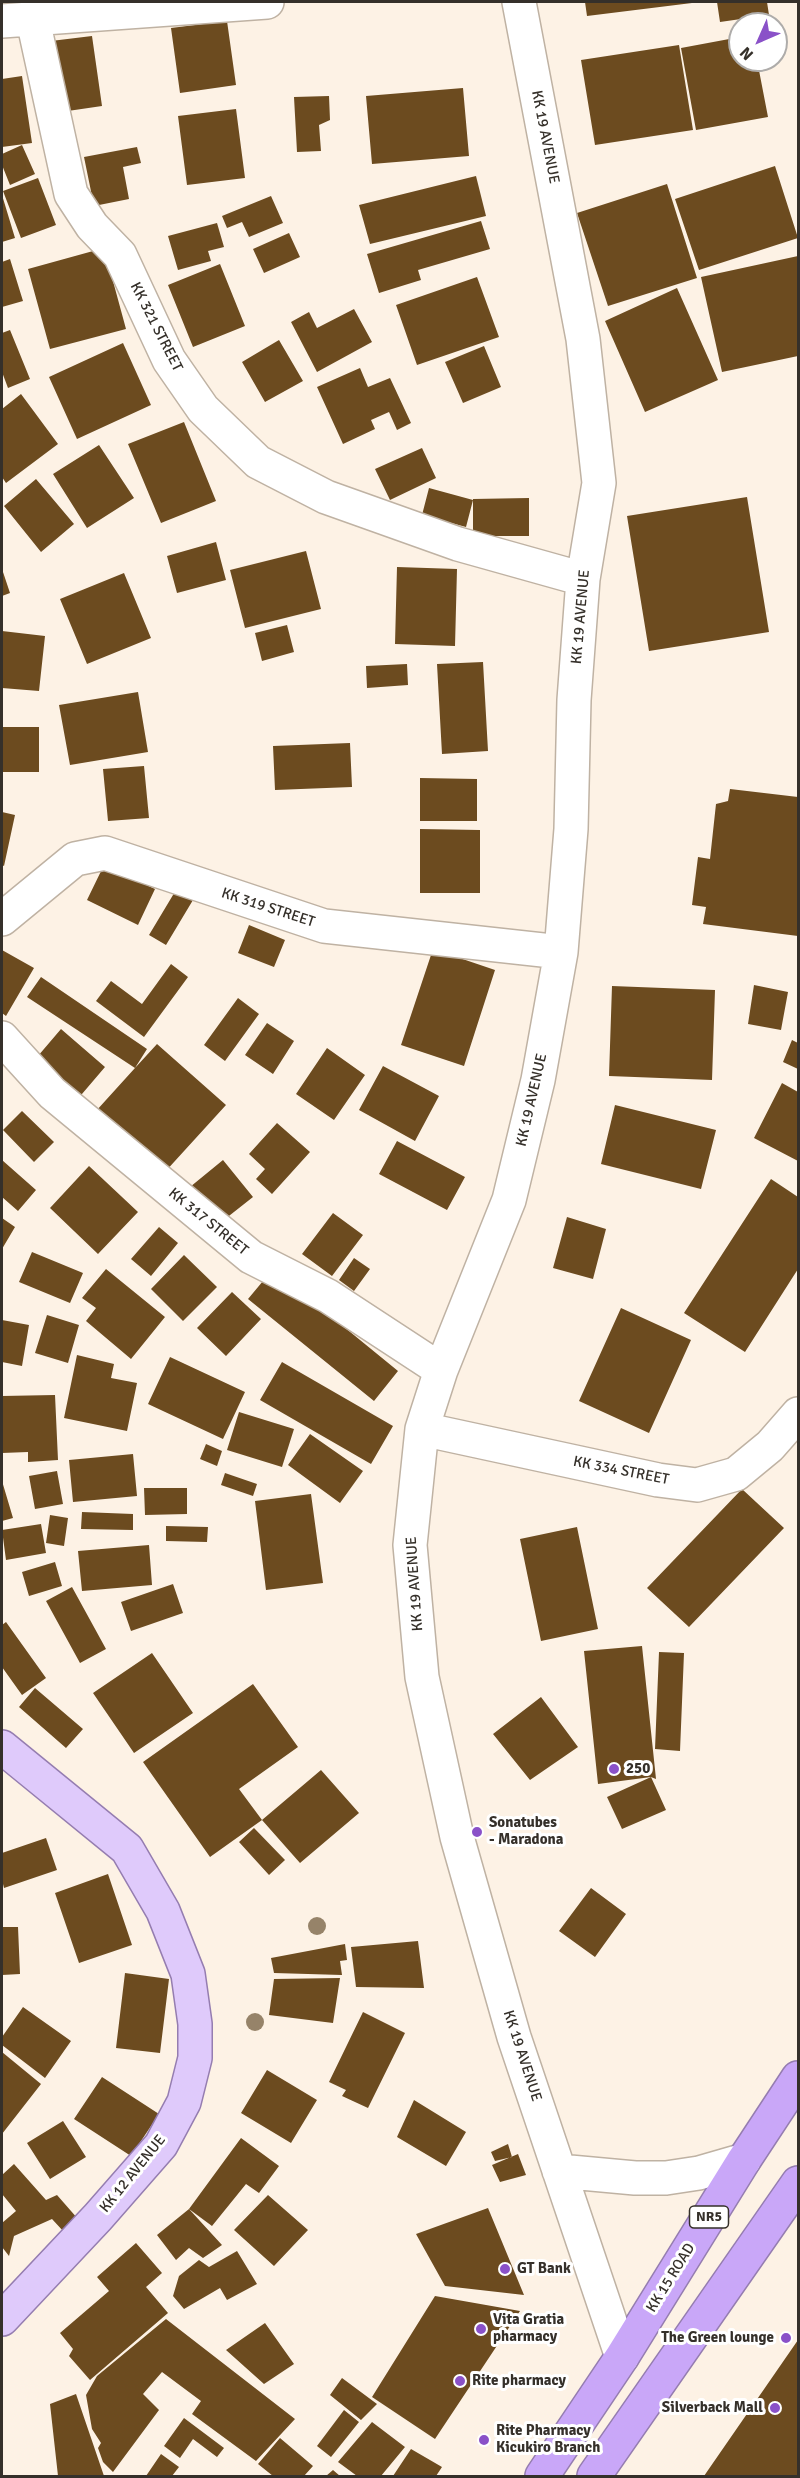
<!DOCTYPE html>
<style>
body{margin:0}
#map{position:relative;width:800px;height:2478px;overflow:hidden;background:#fdf2e5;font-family:Signika,sans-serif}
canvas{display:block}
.frame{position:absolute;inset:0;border:3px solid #35302a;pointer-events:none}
.north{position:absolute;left:728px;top:12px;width:60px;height:60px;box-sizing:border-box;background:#fff;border:2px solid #aeacaa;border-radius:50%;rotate:225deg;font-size:16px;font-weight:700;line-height:24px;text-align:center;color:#35302a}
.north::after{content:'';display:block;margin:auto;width:21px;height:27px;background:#8a51c8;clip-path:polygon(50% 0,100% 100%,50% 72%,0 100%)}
</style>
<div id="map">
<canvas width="800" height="2478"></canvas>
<div class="frame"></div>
<div class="north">N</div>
</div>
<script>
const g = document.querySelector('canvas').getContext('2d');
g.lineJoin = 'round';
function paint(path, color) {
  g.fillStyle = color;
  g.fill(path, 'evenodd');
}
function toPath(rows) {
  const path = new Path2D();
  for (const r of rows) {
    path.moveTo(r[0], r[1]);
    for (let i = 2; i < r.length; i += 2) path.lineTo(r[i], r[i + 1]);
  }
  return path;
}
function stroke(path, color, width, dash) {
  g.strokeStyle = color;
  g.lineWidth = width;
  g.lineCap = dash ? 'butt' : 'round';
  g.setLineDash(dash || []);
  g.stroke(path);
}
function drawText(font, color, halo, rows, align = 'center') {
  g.font = font + ' Signika,sans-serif';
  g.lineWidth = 6;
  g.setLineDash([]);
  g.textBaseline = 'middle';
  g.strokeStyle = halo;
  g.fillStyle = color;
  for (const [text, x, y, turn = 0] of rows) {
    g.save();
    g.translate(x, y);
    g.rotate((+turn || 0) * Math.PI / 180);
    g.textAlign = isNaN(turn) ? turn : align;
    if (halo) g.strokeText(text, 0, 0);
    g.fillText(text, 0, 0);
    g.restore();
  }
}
paint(toPath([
 [2,2,45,2,2,6],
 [585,2,692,2,692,3,587,16],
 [717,2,767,2,769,15,720,22],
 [227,21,236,85,180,93,171,28],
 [92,36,102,106,61,112,51,41],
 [740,37,740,60,757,60,768,117,696,130,681,48],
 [679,45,693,130,595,145,581,60],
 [22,76,32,143,2,147,2,79],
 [463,88,469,156,372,164,366,96],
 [329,96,330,120,319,125,321,151,297,152,294,97],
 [236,109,245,178,187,185,178,116],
 [22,145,35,174,10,185,2,165,2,154],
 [137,147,141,163,123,167,129,199,94,206,84,157],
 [775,166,798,238,699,270,675,199],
 [476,176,486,216,370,244,359,205],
 [38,178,56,225,21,238,3,191],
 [667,184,697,278,608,306,577,213],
 [2,195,15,238,2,242],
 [271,196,283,223,249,237,242,222,227,228,222,216],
 [481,221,490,249,418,270,421,280,379,293,367,254],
 [217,223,224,247,208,251,211,261,178,270,168,236],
 [289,233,300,257,264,273,253,249],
 [104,248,126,329,50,349,28,269],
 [798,256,798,356,722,372,701,277],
 [10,259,23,301,2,307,2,262],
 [220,264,245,326,193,347,168,285],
 [477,277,499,337,417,365,396,305],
 [677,288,718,380,645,412,605,321],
 [354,309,372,342,317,372,291,322,309,312,317,328],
 [10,330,30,379,8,388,2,372,2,333],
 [279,340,303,381,265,402,242,362],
 [123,343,151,405,77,439,49,377],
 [484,346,501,387,463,403,445,362],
 [360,368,368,387,390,378,411,423,397,430,389,412,371,420,375,429,343,444,317,387],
 [21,394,58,444,6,483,2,477,2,409],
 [184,422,216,501,161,523,128,444],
 [99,445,134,498,87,528,53,474],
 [422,448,436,478,390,500,375,469],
 [36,479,74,524,41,552,4,506],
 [429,488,473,500,466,527,422,515],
 [747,497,769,632,649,651,627,516],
 [529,498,529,536,473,536,473,499],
 [216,542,226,580,177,593,167,556],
 [306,551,321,609,245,628,230,570],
 [397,567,457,569,455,646,395,644],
 [2,569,10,593,2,596],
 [124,573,151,638,87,664,60,599],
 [287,625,294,652,262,661,255,633],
 [2,631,45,636,39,691,2,688],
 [483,662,488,751,442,754,437,664],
 [407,664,408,685,367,688,366,666],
 [138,692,148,752,70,765,59,705],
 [2,727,39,727,39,772,2,772],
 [350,743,352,787,275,790,273,746],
 [144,766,149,818,108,821,103,769],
 [420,778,477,779,477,821,420,821],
 [730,789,798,797,798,936,703,924,706,907,692,905,698,857,710,859,716,804,728,801],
 [2,812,15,815,4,866,2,865],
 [420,829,480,830,480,893,420,893],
 [104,865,155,889,138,925,87,900],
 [179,885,196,895,166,945,149,935],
 [249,925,285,940,274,967,238,953],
 [433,949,495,970,464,1066,401,1045],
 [2,950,34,968,6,1016,2,1013],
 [171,964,188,977,144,1037,96,1001,111,981,142,1004],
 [41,977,147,1049,135,1068,157,1044,226,1105,164,1173,96,1111,135,1068,27,997],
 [754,985,788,992,781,1030,748,1024],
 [612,986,715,990,712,1080,609,1076],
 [238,998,259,1014,225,1061,204,1045],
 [267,1023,294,1041,273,1074,245,1055],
 [61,1029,105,1067,76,1101,32,1063],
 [792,1040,798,1043,798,1069,783,1062],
 [327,1048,365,1075,334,1120,296,1094],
 [383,1066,439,1096,415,1141,359,1110],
 [782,1083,798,1092,798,1161,754,1138],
 [615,1105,716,1130,701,1189,601,1164],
 [22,1111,54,1142,34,1162,3,1130],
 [277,1123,310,1152,272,1194,256,1179,265,1169,249,1154],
 [397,1141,465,1177,447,1210,379,1174],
 [2,1160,36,1190,18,1211,2,1197],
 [223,1160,253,1197,220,1223,190,1187],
 [89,1166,138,1212,98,1254,50,1208],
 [771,1179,798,1197,798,1269,745,1352,684,1313],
 [333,1213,363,1235,332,1276,302,1254],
 [567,1217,606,1229,593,1279,553,1268],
 [2,1218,15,1227,2,1249],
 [159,1227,178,1243,151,1276,131,1259],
 [32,1252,83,1273,70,1303,19,1282],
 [184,1255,217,1287,183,1321,151,1289],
 [354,1258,370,1269,354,1291,339,1280],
 [106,1269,165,1317,131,1359,86,1321,96,1308,82,1298],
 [273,1269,398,1371,374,1401,248,1299],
 [232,1292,261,1319,226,1356,197,1328],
 [621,1308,691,1340,649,1433,579,1401],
 [47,1315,79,1325,68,1363,35,1353],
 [2,1320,29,1325,22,1366,2,1362],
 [77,1355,114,1364,111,1378,137,1383,127,1431,64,1418],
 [170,1357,245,1392,223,1439,148,1404],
 [282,1362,393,1426,371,1464,260,1400],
 [55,1395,58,1460,28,1462,28,1452,2,1453,2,1396],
 [239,1412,294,1429,282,1467,227,1450],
 [310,1434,363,1471,340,1503,288,1465],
 [206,1444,222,1451,217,1466,200,1459],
 [133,1454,137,1496,73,1502,69,1460],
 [57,1471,63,1504,35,1509,29,1476],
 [225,1473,257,1484,253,1496,221,1485],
 [2,1481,13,1518,2,1521],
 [144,1488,187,1488,187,1514,145,1515],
 [742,1489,784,1528,689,1627,647,1588],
 [311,1494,323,1583,266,1590,255,1501],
 [82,1512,133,1514,133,1530,81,1529],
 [50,1515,68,1518,64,1546,46,1543],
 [41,1524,46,1553,6,1560,2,1530],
 [166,1526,208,1527,207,1542,166,1541],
 [577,1527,598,1629,541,1641,520,1539],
 [149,1545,152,1585,82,1591,78,1551],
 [55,1562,62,1586,29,1596,22,1572],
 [173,1584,183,1613,131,1631,121,1602],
 [72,1587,106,1649,80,1663,46,1601],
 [6,1622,46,1678,22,1695,2,1667,2,1625],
 [642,1646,656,1779,651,1777,666,1810,622,1829,607,1797,651,1777,598,1784,584,1651],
 [659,1652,684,1653,680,1751,655,1749],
 [152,1653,193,1713,134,1753,93,1693],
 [253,1684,298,1747,239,1789,262,1820,210,1857,143,1762],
 [35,1688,83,1729,66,1748,19,1707],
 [541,1697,578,1747,530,1780,493,1734],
 [321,1770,359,1813,300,1863,262,1820],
 [254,1828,285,1860,269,1875,239,1842],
 [46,1838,57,1870,4,1888,2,1880,2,1853],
 [108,1874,132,1945,79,1963,55,1893],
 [591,1888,626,1914,595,1957,559,1931],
 [2,1927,18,1927,20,1974,2,1975],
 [418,1941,424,1988,356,1987,351,1947],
 [345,1944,347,1960,340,1961,342,1975,274,1973,271,1958],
 [125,1973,169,1979,160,2053,116,2048],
 [340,1978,333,2023,269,2015,274,1979],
 [23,2007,71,2041,45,2078,2,2045,2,2037],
 [363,2012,405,2033,368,2108,342,2096,346,2090,329,2082],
 [2,2052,41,2084,2,2134],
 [267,2070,317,2100,291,2143,241,2113],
 [102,2077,159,2114,131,2156,74,2119],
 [414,2100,466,2132,446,2166,397,2137],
 [63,2121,86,2157,50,2179,27,2143],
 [241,2138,279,2166,259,2193,246,2184,212,2226,189,2209],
 [508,2144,512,2157,495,2161,491,2152],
 [518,2154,526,2175,500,2182,492,2165],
 [14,2164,46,2200,57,2195,78,2219,64,2232,52,2219,14,2236,9,2256,2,2247,2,2223,16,2211,2,2194,2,2175],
 [268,2195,308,2230,274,2266,234,2230],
 [488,2208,524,2295,445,2286,416,2234],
 [189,2209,222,2245,203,2258,189,2248,176,2260,157,2235],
 [136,2243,162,2273,146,2287,168,2313,90,2380,69,2356,73,2349,60,2333,109,2291,97,2277],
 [237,2251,257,2284,227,2300,220,2288,184,2309,173,2296,179,2276,199,2260,209,2267],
 [435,2296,520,2311,435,2439,372,2397],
 [166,2319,295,2419,256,2461,192,2414,201,2401,162,2372,143,2394,159,2410,113,2472,103,2462,98,2448,101,2443,92,2429,86,2395,97,2376],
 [265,2323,294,2364,264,2384,226,2350],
 [798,2340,798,2476,704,2476],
 [342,2378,377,2404,361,2420,330,2395],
 [76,2394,104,2476,58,2476,50,2404],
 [344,2410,359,2422,331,2457,317,2446],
 [184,2418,224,2448,217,2457,193,2439,180,2458,164,2446],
 [372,2422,405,2447,381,2476,357,2476,338,2462],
 [280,2438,313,2466,304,2476,273,2476,258,2464],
 [411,2449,442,2467,436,2476,393,2476],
 [161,2454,179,2467,172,2476,146,2476],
 [333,2470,340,2476,326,2476]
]), '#6c4b1f');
const minor = toPath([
 [519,2,583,339,599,483,583,579,574,700,571,829,561,952,538,1080,509,1200,441,1370,422,1429,410,1545,422,1677,457,1837,514,2037,622,2357],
 [33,20,71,194,92,226,120,255,169,360,203,409,258,462,326,497,458,544,583,579],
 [2,21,267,2],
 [2,919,75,859,105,853,324,926,561,952],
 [2,1038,52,1093,251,1257,328,1296,441,1370],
 [422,1429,658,1480,697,1485,736,1474,770,1446,798,1414],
 [559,2171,635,2178,666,2178,699,2173,744,2160]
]);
const major = toPath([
 [2,1747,127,1849,163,1911,188,1974,195,2024,195,2058,184,2102,161,2145,98,2217,2,2319]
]);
const highway = toPath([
 [542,2476,622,2357,744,2160,798,2078],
 [594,2476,798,2183]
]);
stroke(minor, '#bfb2a3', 36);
stroke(major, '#957db0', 36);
stroke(highway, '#957db0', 36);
stroke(minor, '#fff', 33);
stroke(major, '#dfcafb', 33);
stroke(highway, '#c9a7f8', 33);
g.fillStyle = '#968369';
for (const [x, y] of [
 [317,1926],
 [255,2022]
]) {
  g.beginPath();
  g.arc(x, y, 9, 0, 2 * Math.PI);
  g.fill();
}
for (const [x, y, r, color] of [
 [614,1769,6,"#8a51c8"],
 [477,1832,6,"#8a51c8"],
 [505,2269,6,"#8a51c8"],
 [481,2329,6,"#8a51c8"],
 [786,2338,6,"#8a51c8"],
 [460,2381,6,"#8a51c8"],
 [775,2408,6,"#8a51c8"],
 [484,2440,6,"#8a51c8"]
]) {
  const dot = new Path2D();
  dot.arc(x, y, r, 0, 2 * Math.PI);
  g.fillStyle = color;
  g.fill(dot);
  stroke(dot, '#fff', 2);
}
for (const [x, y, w] of [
 [709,2217,39]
]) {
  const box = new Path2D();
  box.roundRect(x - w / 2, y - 11, w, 22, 4.5);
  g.fillStyle = '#fff';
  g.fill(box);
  stroke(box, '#35302a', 1.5);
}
drawText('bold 14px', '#35302a', null, [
 ["NR5",709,2217]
]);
drawText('15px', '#35302a', '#fff', [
 ["KK 19 AVENUE",545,137,79],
 ["KK 321 STREET",156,327,63],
 ["KK 19 AVENUE",581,617,-85],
 ["KK 319 STREET",268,908,18],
 ["KK 19 AVENUE",532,1100,-77],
 ["KK 317 STREET",208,1222,39],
 ["KK 334 STREET",621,1471,11],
 ["KK 19 AVENUE",415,1584,-94],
 ["KK 19 AVENUE",522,2056,72],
 ["KK 12 AVENUE",133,2174,-51],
 ["KK 15 ROAD",671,2278,-58]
]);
drawText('bold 15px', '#35302a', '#fff', [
 ["250",626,1769],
 ["Sonatubes",489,1823],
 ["- Maradona",489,1840],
 ["GT Bank",517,2269],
 ["Vita Gratia",493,2320],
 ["pharmacy",493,2337],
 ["The Green lounge",774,2338,"right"],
 ["Rite pharmacy",472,2381],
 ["Silverback Mall",763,2408,"right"],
 ["Rite Pharmacy",496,2431],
 ["Kicukiro Branch",496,2448]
], 'left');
</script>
